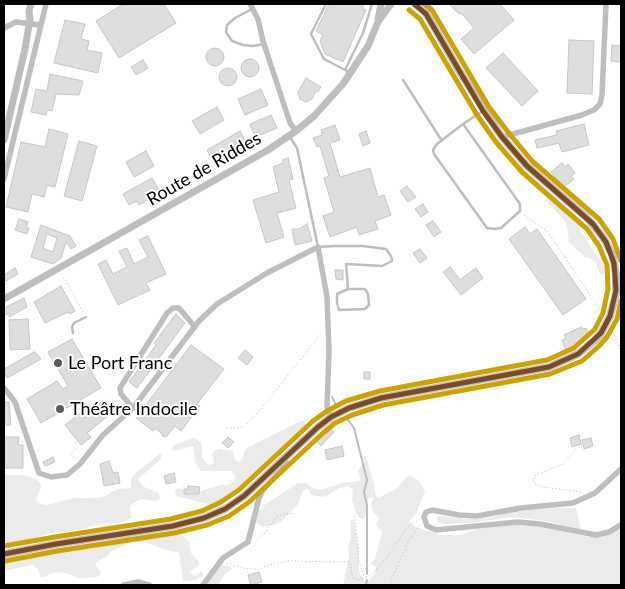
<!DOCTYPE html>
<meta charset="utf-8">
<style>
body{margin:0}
#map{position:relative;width:625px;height:589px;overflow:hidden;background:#fff;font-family:Lato,sans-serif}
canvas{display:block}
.frame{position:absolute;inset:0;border:5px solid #000;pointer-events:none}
</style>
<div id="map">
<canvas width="625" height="589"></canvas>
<div class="frame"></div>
</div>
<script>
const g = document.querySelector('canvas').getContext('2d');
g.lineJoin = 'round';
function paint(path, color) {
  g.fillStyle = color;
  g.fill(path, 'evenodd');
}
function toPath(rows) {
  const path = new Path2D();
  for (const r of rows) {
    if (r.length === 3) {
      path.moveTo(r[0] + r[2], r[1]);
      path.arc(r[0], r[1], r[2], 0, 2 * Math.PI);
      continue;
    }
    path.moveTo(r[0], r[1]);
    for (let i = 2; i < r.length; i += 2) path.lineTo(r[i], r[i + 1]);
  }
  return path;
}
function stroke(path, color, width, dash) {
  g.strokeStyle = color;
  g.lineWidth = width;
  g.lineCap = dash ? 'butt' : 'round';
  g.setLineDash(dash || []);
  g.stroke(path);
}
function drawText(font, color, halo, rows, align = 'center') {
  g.font = font + ' Lato,sans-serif';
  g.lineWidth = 4;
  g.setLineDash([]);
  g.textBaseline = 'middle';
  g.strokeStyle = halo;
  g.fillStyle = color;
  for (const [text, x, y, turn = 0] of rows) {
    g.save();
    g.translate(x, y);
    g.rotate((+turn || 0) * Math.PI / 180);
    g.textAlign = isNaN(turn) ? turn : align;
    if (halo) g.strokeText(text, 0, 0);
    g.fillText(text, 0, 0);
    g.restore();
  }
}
paint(toPath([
 [551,196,556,199,569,214,580,230,605,268,604,274,600,274,596,263,592,259,585,257,569,242,567,226,564,220,546,200,548,197],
 [301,421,304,421,306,426,280,455,225,500,216,504,208,504,176,496,175,490,179,488,198,492,219,485,230,484,234,482,236,475,231,471,201,471,195,463,193,446,174,451,172,449,173,445,193,438,196,439,201,442,202,446,202,458,209,465,213,464,214,462,212,455,214,451,219,449,233,451,234,459,239,462,242,459,245,450,249,447],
 [161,453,162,454,161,459,138,479,142,486,159,493,160,499,156,501,141,499,132,504,130,508,132,518,119,523,106,523,73,531,51,533,4,547,4,475,24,475,36,479,40,483,41,487,36,500,40,504,47,505,74,498,95,498,103,497,118,489,131,488,131,478,135,473],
 [364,457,367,458,371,475,374,482,375,494,378,498,397,488,408,476,413,477,420,482,425,492,416,514,409,522,416,527,440,535,461,535,477,529,523,524,540,526,587,537,609,535,621,529,621,585,343,585,349,557,348,546,351,539,351,520,354,520,359,549,359,572,365,581,368,581,375,573,376,567,371,564,375,558,382,532,376,525,379,518,373,512,371,504,374,497,368,498,366,514,364,518,361,519,356,513,352,500,353,490,348,486,340,488,324,497,311,495,308,489,306,489,303,490,298,504,282,521,274,525,263,527,258,524,256,521,257,514,263,506,298,483,306,483,314,489,321,490,342,483,359,481,360,479,358,471,363,463],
 [560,508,576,508,581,530,547,521,511,517,473,523,440,524,436,518,441,516,463,519,489,518,515,511],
 [155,533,180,535,185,537,189,542,191,553,199,562,198,566,191,571,191,573,195,576,202,571,203,575,196,580,183,581,179,553,163,549,146,542,131,542,111,551,107,556,95,563,101,574,97,577,79,578,62,572,52,573,44,577,41,577,38,569,32,565,4,571,4,562,35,554,52,551,92,549,125,537],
 [222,565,229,566,232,569,225,574,218,585,206,585,218,568]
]), '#ebebeb');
stroke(toPath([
 [332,397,337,407],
 [346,417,354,428,367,480,364,492,367,505,367,574],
 [366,585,367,580]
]), '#bdbdbd', 2);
stroke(toPath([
 [4,140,25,49,30,19,29,11,31,4]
]), '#bdbdbd', 7);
const building = toPath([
 [123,4,164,4,176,23,119,58,96,21,123,4],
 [329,4,363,4,363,9,366,10,343,62,325,54,320,41,323,35,316,31,329,4],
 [449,4,500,4,514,20,474,54,461,39,474,28,462,14,458,13,449,4],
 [65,20,85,24,81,39,89,41,87,50,102,53,98,73,54,63,65,20],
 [569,40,594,41,592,94,567,93,569,40],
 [612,45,621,46,621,62,611,61,612,45],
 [215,57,9],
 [503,53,538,91,522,106,486,68,503,53],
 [250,68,9],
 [143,60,148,68,136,75,131,67,143,60],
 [228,77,9],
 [50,74,83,81,79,95,56,94,52,111,47,110,46,115,31,112,36,89,47,91,50,74],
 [306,78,321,87,318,92,316,91,312,99,306,102,300,99,298,92,306,78],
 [261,89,268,105,245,115,238,99,261,89],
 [217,107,224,120,200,134,192,121,217,107],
 [271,115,277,128,255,137,250,124,271,115],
 [584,124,589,145,562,152,559,143,537,148,535,140,557,135,556,131,584,124],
 [335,125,340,140,330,143,340,177,370,168,378,197,384,195,391,215,375,221,378,229,359,235,357,227,330,237,323,216,334,212,324,178,329,176,320,146,317,147,313,138,322,135,321,130,335,125],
 [49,129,68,134,55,187,47,185,44,197,32,194,28,212,6,207,21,142,45,147,49,129],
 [240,131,248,146,215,165,207,150,240,131],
 [366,131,370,143,363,146,359,134,366,131],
 [79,141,97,146,82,201,64,196,79,141],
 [146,151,154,166,134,177,126,162,146,151],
 [288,158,293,179,289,180,296,208,277,213,284,237,266,243,253,200,279,192,273,167,283,163,283,160,288,158],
 [562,163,565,167,568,164,575,173,571,176,574,179,564,187,551,172,562,163],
 [152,178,161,193,139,205,137,201,129,205,123,194,152,178],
 [407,186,416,197,408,202,400,191,407,186],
 [423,204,428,212,421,217,415,209,423,204],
 [19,219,28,222,26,227,29,228,27,234,15,230,19,219],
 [433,221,441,232,434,237,426,225,433,221],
 [307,224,312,241,295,245,292,229,299,229,307,224],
 [41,225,70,236,76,246,71,249,66,242,61,258,53,264,31,257,41,225],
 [47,234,57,238,53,252,43,248,47,234],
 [525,227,530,234,537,229,586,299,563,315,509,239,525,227],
 [148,236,166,274,146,283,150,290,118,305,98,264,106,260,113,274,127,267,119,251,127,248,134,264,148,257,139,240,148,236],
 [420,249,427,258,420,263,413,253,420,249],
 [450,267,460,280,476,268,483,278,461,295,443,272,450,267],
 [15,268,18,274,4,282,4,275,15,268],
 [335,270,343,270,343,280,336,279,335,270],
 [61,286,75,311,70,314,68,312,45,323,34,302,61,286],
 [24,298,27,307,9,317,9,313,4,316,4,308,24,298],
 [176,314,185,323,137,388,129,382,156,345,154,343,176,314],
 [28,319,30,349,10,350,9,320,28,319],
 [581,327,583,329,586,328,589,334,585,336,586,338,581,341,581,342,566,350,562,340,566,338,564,335,581,327],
 [72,339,101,388,41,423,27,399,57,381,63,389,68,386,48,352,72,339],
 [191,345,224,369,197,404,200,406,181,431,175,426,167,436,163,437,162,434,155,428,153,431,136,418,191,345],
 [245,350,253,357,247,365,238,358,245,350],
 [34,352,35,352,41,359,7,378,4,373,4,369,34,352],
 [364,372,370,372,370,379,364,379,364,372],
 [104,400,114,411,87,433,91,437,81,445,65,425,80,413,84,418,104,400],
 [4,402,9,402,11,425,4,425,4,402],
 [328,427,334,432,321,446,315,440,328,427],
 [579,435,581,444,572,447,570,438,579,435],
 [4,437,19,437,18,445,23,445,23,468,4,468,4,437],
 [228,437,234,442,228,448,222,443,228,437],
 [591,438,593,446,584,449,582,440,591,438],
 [342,446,344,456,327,460,325,450,342,446],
 [53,457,55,462,45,466,43,462,53,457],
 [109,461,113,473,118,472,120,483,104,486,100,464,109,461],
 [174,473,176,482,166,484,164,476,174,473],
 [188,486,200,487,199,494,184,494,184,489,188,489,188,486],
 [259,572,262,582,251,585,248,575,259,572]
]);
paint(building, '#dedede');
stroke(building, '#c6c6c6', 1);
stroke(toPath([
 [524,215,548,232,603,315],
 [62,274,83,312],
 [612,329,621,352],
 [227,428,244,427,260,410,322,333],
 [576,449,561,465,536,475,533,480,535,484,542,487,583,492],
 [74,458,71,454,75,449,76,440],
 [355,516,359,561,364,576,367,577,371,575,387,557,405,531,412,523,418,520],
 [256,540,264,534,275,518,281,515,297,513],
 [227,563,243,568,252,569,260,569,269,565,287,561,348,562,350,563,353,579,359,580,367,577],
 [389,585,409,540,420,525]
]), '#b9b9b9', 1, [1, 2.5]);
stroke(toPath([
 [326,4,311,34,324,59,349,72],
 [252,9,235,18,227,25,226,32,232,41,243,45,253,46,264,44],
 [345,70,363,33,372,4],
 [403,80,442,141],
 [463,124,520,204,520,211,501,228,494,229,487,228,434,154,433,150,437,144,463,124,483,111],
 [290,137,297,148,318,247,334,246,363,246,386,249,391,256,392,261,382,266,346,264,348,289,365,289,368,294,369,305,365,309,339,310,337,303,337,294,348,289],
 [73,333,72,327,74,323,86,317]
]), '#bebebe', 2.5);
stroke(toPath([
 [250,4,258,19,263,41,290,123,296,131],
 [4,28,16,22,41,25],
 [502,137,582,115,594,110,600,104,602,95,606,4],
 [4,179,46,4],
 [4,388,15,402,39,473,51,477,67,475,80,464,103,435,133,408,199,321,217,304,267,273,318,247,327,297,329,351,327,406,331,417],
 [133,408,121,394,120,388,167,313,173,308,179,308,195,327],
 [621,469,595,493,573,503,521,508,477,516,459,515,432,510,426,512,424,517,427,526,436,530,518,522,540,524,596,535,609,532,621,525],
 [124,585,138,582,149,585],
 [203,585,223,558,248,542,259,498,263,490,285,466,286,462,284,460]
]), '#bebebe', 5.5);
stroke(toPath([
 [378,19,381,4],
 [4,299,268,150,296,131,314,116,343,84,368,46,378,22,391,4]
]), '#bebebe', 7);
stroke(toPath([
 [421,4,458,69,502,137,527,166,587,218,603,237,612,254,616,273,616,294,610,316],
 [4,554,56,544,173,526,204,518,225,509,244,496,318,427,331,417,349,408,381,398,549,367,578,354,594,341,601,333]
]), '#c2c2c2', 8);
stroke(toPath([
 [601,333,610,316]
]), '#c2c2c2', 8);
stroke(toPath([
 [4,554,56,544,173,526,204,518,225,509,244,496,318,427,331,417,349,408,381,398,549,367,578,354,601,333,610,316,616,290,614,263,606,242,593,224,527,166,502,137,483,111,426,14,414,4]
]), '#7a4b2a', 5);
stroke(toPath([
 [425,4,432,10,489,107,508,132,532,161,599,219,613,239,621,261],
 [5,561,57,551,174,533,207,525,229,516,249,502,323,433,335,423,352,415,383,405,550,374,582,361,599,346,607,337,617,319,621,301]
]), '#cca300', 5);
stroke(toPath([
 [4,546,55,537,171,519,202,511,221,502,239,490,313,421,327,411,346,401,380,391,547,360,574,348,595,329,603,313,608,289,607,265,599,246,587,229,522,172,496,142,477,115,420,19,409,10]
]), '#cca300', 5);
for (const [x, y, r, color] of [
 [58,363,5,"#595959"],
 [60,409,5,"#595959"]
]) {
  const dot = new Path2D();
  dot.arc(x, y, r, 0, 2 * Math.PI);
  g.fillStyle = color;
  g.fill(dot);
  stroke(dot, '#fff', 2);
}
drawText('18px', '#000', '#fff', [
 ["Route de Riddes",204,169,-30]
]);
drawText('18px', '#000', '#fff', [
 ["Le Port Franc",68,363],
 ["Théâtre Indocile",70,409]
], 'left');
</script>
